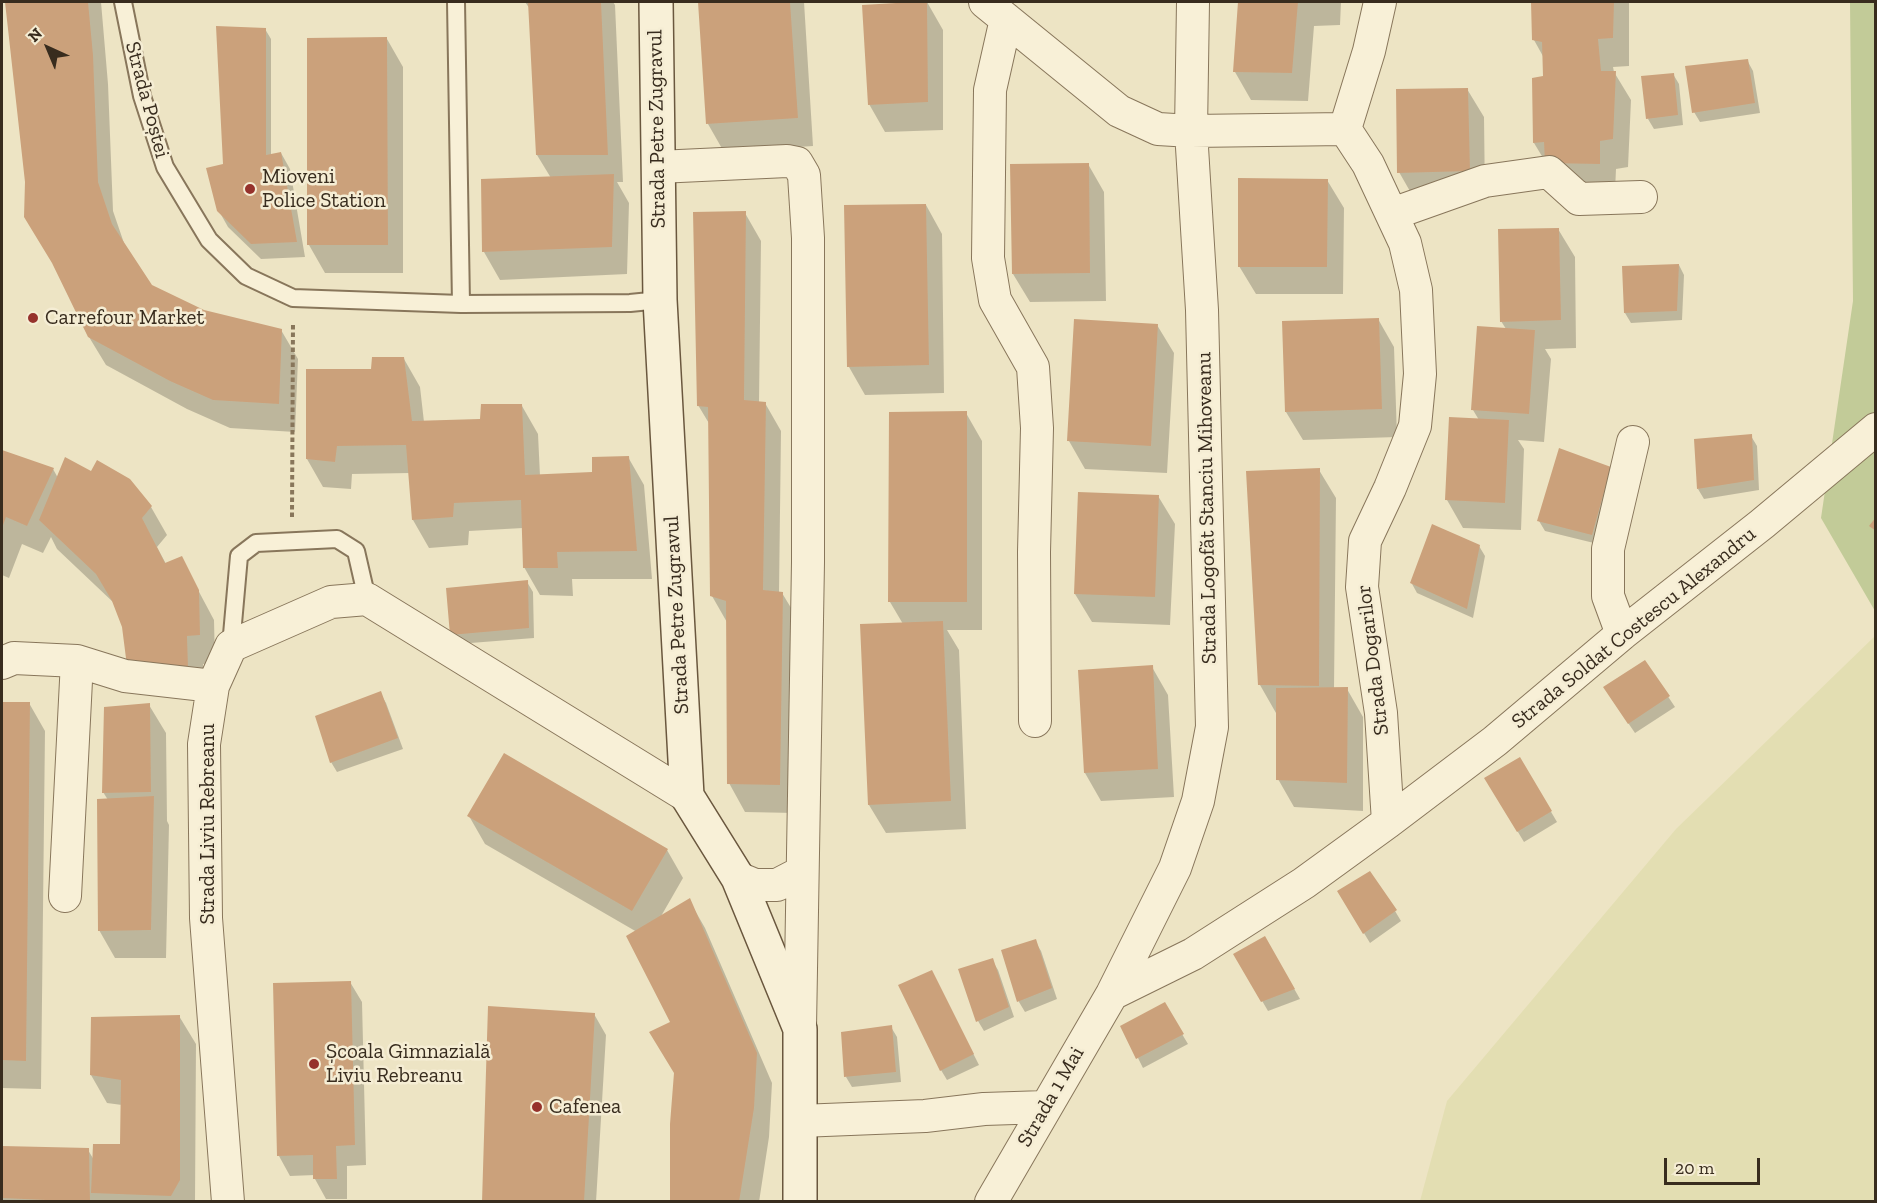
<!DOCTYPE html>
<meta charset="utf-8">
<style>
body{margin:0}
#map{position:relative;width:1877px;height:1203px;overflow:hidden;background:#ede4c4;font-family:"Zilla Slab",serif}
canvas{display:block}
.frame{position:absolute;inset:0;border:3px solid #382c1e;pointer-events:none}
.north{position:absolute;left:18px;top:18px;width:60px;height:60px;-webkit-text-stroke:4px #f5edd4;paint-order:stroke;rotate:316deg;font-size:16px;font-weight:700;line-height:24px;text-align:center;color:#382c1e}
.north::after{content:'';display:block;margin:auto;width:21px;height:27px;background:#382c1e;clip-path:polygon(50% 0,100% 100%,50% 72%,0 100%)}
.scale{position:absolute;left:1664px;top:1158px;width:96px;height:27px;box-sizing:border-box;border:3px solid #382c1e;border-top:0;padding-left:8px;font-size:18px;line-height:21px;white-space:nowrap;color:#382c1e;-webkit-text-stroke:4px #f5edd4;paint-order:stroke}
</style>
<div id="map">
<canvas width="1877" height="1203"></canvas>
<div class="frame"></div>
<div class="north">N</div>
<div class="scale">20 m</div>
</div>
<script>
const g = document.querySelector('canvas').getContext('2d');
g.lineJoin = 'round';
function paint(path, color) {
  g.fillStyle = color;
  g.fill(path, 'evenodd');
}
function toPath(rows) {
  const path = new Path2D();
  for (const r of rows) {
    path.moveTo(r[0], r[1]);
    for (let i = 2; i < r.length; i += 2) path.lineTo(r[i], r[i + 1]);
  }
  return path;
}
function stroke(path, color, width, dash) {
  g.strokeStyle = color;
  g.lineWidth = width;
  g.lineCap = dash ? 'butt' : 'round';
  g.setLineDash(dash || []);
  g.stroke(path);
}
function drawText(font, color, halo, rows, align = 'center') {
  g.font = font + ' "Zilla Slab",serif';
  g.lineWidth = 5;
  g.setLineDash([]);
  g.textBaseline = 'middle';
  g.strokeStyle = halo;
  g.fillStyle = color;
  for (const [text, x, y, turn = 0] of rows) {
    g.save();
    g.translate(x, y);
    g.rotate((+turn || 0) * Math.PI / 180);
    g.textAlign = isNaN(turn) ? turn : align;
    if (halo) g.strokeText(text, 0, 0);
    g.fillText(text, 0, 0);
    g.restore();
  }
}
paint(toPath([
 [1875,636,1875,1201,1420,1201,1447,1101,1676,829]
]), '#e3deb2');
paint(toPath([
 [1850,2,1875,2,1875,611,1821,518,1853,301]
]), '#c2cb98');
paint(toPath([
 [7,2,101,2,108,84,113,211,125,246,151,287,204,311,281,330,298,359,295,432,230,428,187,409,106,365,89,337,27,182],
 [525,2,613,2,615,5,623,182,617,182,629,203,627,274,500,280,484,252,551,178,537,155,530,9],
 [700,2,804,2,813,146,724,152,708,124],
 [927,2,943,30,943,130,885,132,869,104,864,7],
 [1239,2,1341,2,1340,25,1314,26,1308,101,1251,100,1235,72],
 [1533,2,1629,2,1629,66,1613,67,1614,72,1631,100,1628,167,1616,169,1615,192,1563,191,1534,143,1545,78,1544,58,1534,40],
 [265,29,271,39,271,155,281,153,290,169,305,257,261,259,228,227,219,211,224,165],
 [387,39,403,67,403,273,325,273,309,245],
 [1747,60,1753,71,1760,113,1700,122,1694,112],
 [1673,74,1679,84,1683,125,1654,129,1648,119],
 [1467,89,1484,117,1485,199,1415,200,1399,172],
 [1088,164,1104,192,1106,301,1030,302,1013,274],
 [1327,180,1344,208,1343,294,1256,294,1239,266],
 [926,205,942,234,944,393,865,395,849,367],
 [745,213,761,241,759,403,765,403,781,431,779,593,782,593,799,621,795,813,745,812,729,783,728,624,712,596,710,425,698,405],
 [1558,229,1575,257,1576,348,1545,349,1551,359,1544,442,1518,440,1524,449,1521,530,1463,528,1447,500,1450,419,1479,420,1473,410,1506,329,1501,321],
 [1679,265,1684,275,1682,320,1631,323,1625,313],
 [1378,319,1394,347,1397,437,1303,440,1286,412],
 [1157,325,1174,353,1167,473,1085,469,1069,441],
 [404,359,420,387,424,422,481,420,522,406,538,434,540,476,594,473,628,457,644,485,652,579,572,579,573,596,540,595,524,567,523,528,469,531,468,545,429,548,413,520,410,473,352,474,351,489,323,487,307,459,372,371],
 [966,413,982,441,982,630,947,630,959,650,966,829,886,833,869,805,903,624,890,602],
 [1751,436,1757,446,1759,490,1704,499,1698,489],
 [2,451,53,469,58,478,151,507,167,535,157,547,166,564,181,558,214,620,215,663,203,664,203,696,144,694,128,666,124,626,114,603,57,549,51,537,43,553,22,544,9,578,2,575],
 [1610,469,1616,479,1598,544,1545,531,1539,521],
 [1319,470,1336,498,1334,689,1347,689,1363,717,1363,811,1294,807,1278,779,1276,713,1260,685],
 [1158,496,1175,524,1170,625,1092,622,1075,594],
 [1479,546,1485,556,1473,618,1417,593,1411,582],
 [527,582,533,592,534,638,458,644,452,634],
 [1645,662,1675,707,1635,733,1611,698],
 [1152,667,1168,695,1174,797,1101,801,1085,773,1079,671],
 [380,693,386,703,403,749,337,772,331,762],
 [29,703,45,731,41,1089,2,1088,2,704],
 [149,705,166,733,167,821,169,825,166,958,115,958,99,930,108,800,103,792],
 [1520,759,1557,822,1524,842,1486,779],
 [469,816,667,850,683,878,660,918,689,900,705,928,772,1083,769,1137,759,1202,672,1202,675,1074,672,1022,637,932,485,844],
 [1339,892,1395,911,1401,921,1370,943],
 [1265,938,1300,999,1268,1011,1235,954],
 [1035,941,1041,951,1057,999,1025,1012,1019,1002,1003,951],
 [992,960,998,970,1014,1017,984,1031,978,1021],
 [350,982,362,1002,366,1165,347,1166,347,1199,326,1199,315,1179,315,1175,290,1176,279,1156],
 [937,982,979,1065,947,1080,941,1070],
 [1164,1004,1188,1044,1143,1068,1138,1058],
 [594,1014,606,1035,596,1202,483,1202],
 [179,1016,196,1044,195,1202,2,1202,2,1148,88,1150,94,1160,121,1146,122,1105,107,1103,91,1075],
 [891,1027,897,1037,901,1082,852,1087,846,1077]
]), '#0003');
paint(toPath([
 [5,2,88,2,93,55,98,182,112,224,152,285,204,310,282,329,279,404,213,400,170,381,88,337,52,263,24,217,25,182],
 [528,2,601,2,608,155,536,155],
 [698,2,790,2,798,118,706,124],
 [913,2,927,2,928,102,868,105,862,5],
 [1238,2,1298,2,1292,73,1233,72],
 [1531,2,1614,2,1613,38,1598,39,1601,71,1616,71,1613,139,1600,141,1600,164,1545,163,1544,142,1533,143,1532,78,1543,76,1542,42,1532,40],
 [216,26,266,28,266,155,281,152,297,242,251,244,217,211,206,168,223,164],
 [387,37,388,245,307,245,307,38],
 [1748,59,1755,103,1692,113,1685,66],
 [1674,73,1678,115,1646,119,1641,76],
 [1468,88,1470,171,1397,173,1396,89],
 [1089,163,1090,273,1012,274,1010,164],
 [614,174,612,247,482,252,481,179],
 [1238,178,1328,179,1327,267,1238,267],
 [926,204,929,365,847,367,844,205],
 [746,211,744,400,766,402,763,590,783,592,780,785,727,784,726,601,710,596,708,407,697,406,693,212],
 [1559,228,1561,320,1500,322,1498,229],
 [1679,264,1677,311,1624,313,1622,266],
 [1379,318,1382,409,1285,412,1282,321],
 [1074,319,1158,324,1151,446,1067,441],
 [1477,326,1535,330,1529,414,1471,410],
 [372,357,404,357,412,421,480,419,481,404,522,404,525,475,592,472,592,457,629,456,637,551,557,552,558,568,523,568,521,500,454,503,453,517,412,520,406,445,337,446,335,462,306,459,306,369,371,369],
 [967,411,967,602,888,602,889,412],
 [1449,417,1509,420,1505,503,1445,500],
 [1752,434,1754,480,1697,489,1694,439],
 [1559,448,1611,467,1592,535,1537,521],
 [2,450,54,468,27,526,6,517,2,528],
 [65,457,91,471,97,460,130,479,152,506,142,518,165,563,182,556,199,590,200,635,187,636,188,668,127,666,122,627,112,601,96,574,39,520],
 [1320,468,1319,686,1258,685,1246,471],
 [1078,492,1159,495,1155,597,1074,594],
 [1876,517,1876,531,1869,526],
 [1432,524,1480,545,1467,609,1410,583],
 [528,580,529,628,450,635,446,588],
 [943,621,951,801,868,805,860,624],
 [1645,660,1670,696,1628,724,1603,687],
 [1153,665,1158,769,1084,773,1078,670],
 [1348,687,1347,783,1276,780,1276,688],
 [381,691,398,738,330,763,315,716],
 [2,702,30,702,26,1061,2,1060],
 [150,703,151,792,102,793,104,707],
 [504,753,668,849,632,911,467,816],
 [1520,757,1552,811,1517,832,1484,778],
 [154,796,151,930,98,931,97,799],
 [1370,871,1397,910,1363,934,1337,891],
 [690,898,757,1053,754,1108,739,1202,670,1202,670,1124,674,1073,649,1032,670,1022,626,936],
 [1265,936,1295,989,1261,1002,1233,954],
 [1036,939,1052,988,1017,1002,1001,950],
 [993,958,1009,1007,976,1022,958,969],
 [932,970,974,1054,940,1071,898,985],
 [351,981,355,1145,336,1146,337,1179,313,1179,313,1155,277,1156,273,983],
 [1165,1002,1184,1034,1136,1059,1120,1026],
 [488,1006,595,1013,584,1202,482,1202],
 [180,1015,180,1180,171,1196,91,1193,93,1144,120,1144,121,1080,90,1075,91,1017],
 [892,1025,896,1072,844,1077,841,1032],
 [2,1146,89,1148,90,1202,2,1198]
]), '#cba17b');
const lane = toPath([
 [123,2,142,96,165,167,209,240,246,276,293,298,461,304,630,303,660,300],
 [456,2,461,304],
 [231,646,239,556,256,543,337,539,356,551,367,599]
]);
const street = toPath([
 [985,2,1119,111,1158,129,1191,131,1345,129],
 [1006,19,990,90,988,258,995,300,1033,367,1037,428,1034,552,1035,721],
 [1345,129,1368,164,1405,243,1416,290,1420,374,1415,426,1390,488,1365,541,1362,587,1381,713,1388,822],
 [1345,129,1369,51,1380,2],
 [658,167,787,161,797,163,804,175,808,238,808,562,800,1028],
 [1392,214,1485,181,1549,172,1579,199,1641,197],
 [1622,634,1608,596,1608,549,1633,442],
 [2,663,14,658,77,661,125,676,213,686],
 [738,878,755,885,777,885,802,872],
 [65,896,77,661],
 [1112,994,1193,954,1304,883,1388,822,1495,741,1622,634,1762,524,1876,429],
 [800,1121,925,1116,984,1109,1045,1107],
 [228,1202,206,918,204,744,213,686,231,646,331,602,367,599,687,796],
 [991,1202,1112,994,1175,868,1198,801,1212,727,1202,310,1191,131,1193,2]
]);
const secondary = toPath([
 [656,2,660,300,687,796,738,878,800,1029,800,1202]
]);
stroke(lane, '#88765b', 20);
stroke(street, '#88765b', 34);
stroke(secondary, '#6a573e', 36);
stroke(toPath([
 [292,517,293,323]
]), '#88765b', 4, [4.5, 3]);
stroke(lane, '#f8f0d7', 16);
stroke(street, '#f8f0d7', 32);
stroke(secondary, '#f8f0d7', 33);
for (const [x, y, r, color] of [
 [250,189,6,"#96322c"],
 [33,318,6,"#96322c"],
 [314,1064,6,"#96322c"],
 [537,1107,6,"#96322c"]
]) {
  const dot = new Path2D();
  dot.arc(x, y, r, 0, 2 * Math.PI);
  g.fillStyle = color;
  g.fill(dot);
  stroke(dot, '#f5edd4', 2);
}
drawText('21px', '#382c1e', '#f5edd4', [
 ["Strada Poștei",147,100,75],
 ["Strada Petre Zugravul",657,129,-91],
 ["Strada Logofăt Stanciu Mihoveanu",1207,508,-91],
 ["Strada Petre Zugravul",677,615,-93],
 ["Strada Soldat Costescu Alexandru",1634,628,-39],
 ["Strada Dogarilor",1373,660,-97],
 ["Strada Liviu Rebreanu",208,824,-90],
 ["Strada 1 Mai",1051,1097,-60]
]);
drawText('21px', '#382c1e', '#f5edd4', [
 ["Mioveni",262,177],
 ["Police Station",262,201],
 ["Carrefour Market",45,318],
 ["Școala Gimnazială",326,1052],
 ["Liviu Rebreanu",326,1076],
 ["Cafenea",549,1107]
], 'left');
</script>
